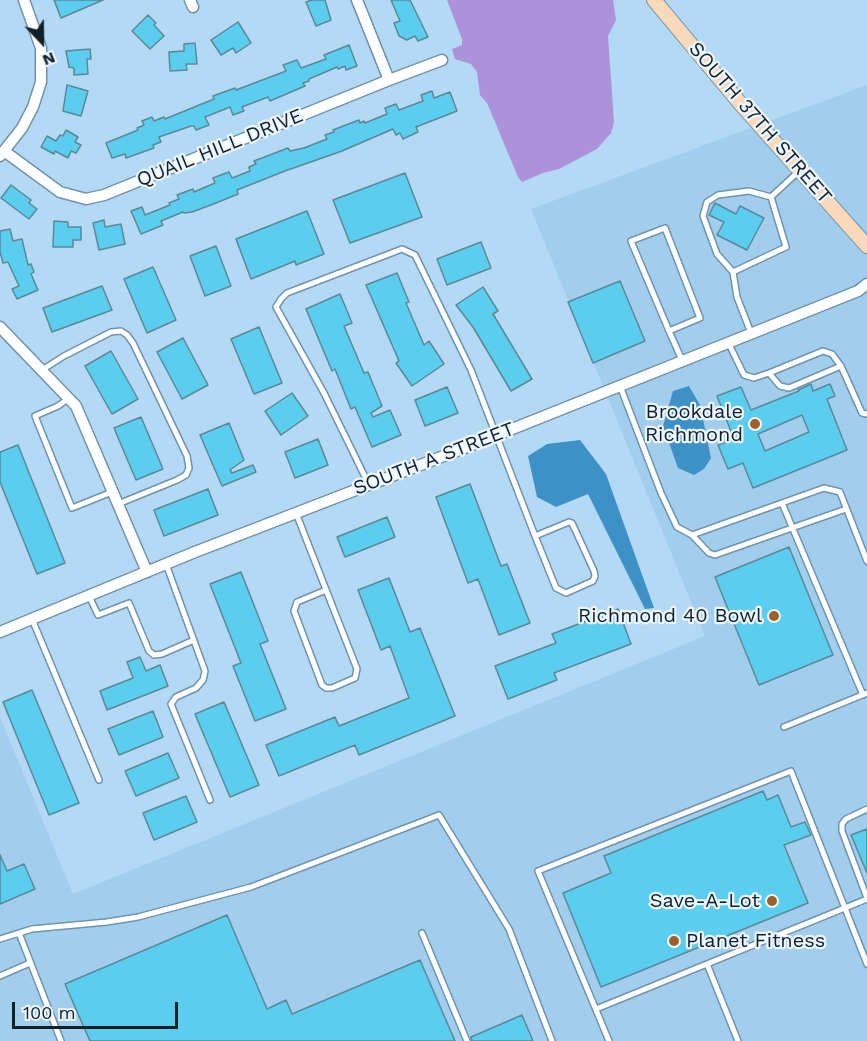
<!DOCTYPE html>
<style>
body{margin:0}
#map{position:relative;width:867px;height:1041px;overflow:hidden;background:#b4d9f4;font-family:"Work Sans",sans-serif}
canvas{display:block}
.north{position:absolute;left:12px;top:12px;width:60px;height:60px;-webkit-text-stroke:4px #ebf6ff;paint-order:stroke;rotate:158deg;font-size:16px;font-weight:700;line-height:24px;text-align:center;color:#111f29}
.north::after{content:'';display:block;margin:auto;width:21px;height:27px;background:#111f29;clip-path:polygon(50% 0,100% 100%,50% 72%,0 100%)}
.scale{position:absolute;left:12px;top:1002px;width:166px;height:27px;box-sizing:border-box;border:3px solid #111f29;border-top:0;padding-left:8px;font-size:18px;line-height:21px;white-space:nowrap;color:#111f29;-webkit-text-stroke:4px #ebf6ff;paint-order:stroke}
</style>
<div id="map">
<canvas width="867" height="1041"></canvas>
<div class="north">N</div>
<div class="scale">100 m</div>
</div>
<script>
const g = document.querySelector('canvas').getContext('2d');
g.lineJoin = 'round';
function paint(path, color) {
  g.fillStyle = color;
  g.fill(path, 'evenodd');
}
function toPath(rows) {
  const path = new Path2D();
  for (const r of rows) {
    path.moveTo(r[0], r[1]);
    for (let i = 2; i < r.length; i += 2) path.lineTo(r[i], r[i + 1]);
  }
  return path;
}
function stroke(path, color, width, dash) {
  g.strokeStyle = color;
  g.lineWidth = width;
  g.lineCap = dash ? 'butt' : 'round';
  g.setLineDash(dash || []);
  g.stroke(path);
}
function drawText(font, color, halo, rows, align = 'center') {
  g.font = font + ' "Work Sans",sans-serif';
  g.lineWidth = 4.5;
  g.setLineDash([]);
  g.textBaseline = 'middle';
  g.strokeStyle = halo;
  g.fillStyle = color;
  for (const [text, x, y, turn = 0] of rows) {
    g.save();
    g.translate(x, y);
    g.rotate((+turn || 0) * Math.PI / 180);
    g.textAlign = isNaN(turn) ? turn : align;
    if (halo) g.strokeText(text, 0, 0);
    g.fillText(text, 0, 0);
    g.restore();
  }
}
paint(toPath([
 [867,85,867,1041,0,1041,0,717,73,894,705,636,531,209]
]), '#a2ceed');
paint(toPath([
 [447,0,613,0,616,20,608,36,614,122,611,133,597,149,559,169,543,173,522,182,518,177,487,103,480,95,477,72,471,64,455,59,452,49,462,45,462,39]
]), '#ab92da');
paint(toPath([
 [689,386,700,405,711,458,704,469,694,475,678,468,663,426,673,391],
 [580,440,606,474,654,608,645,609,588,494,556,507,537,497,528,456,547,444]
]), '#3d91c6');
const building = toPath([
 [54,0,103,0,61,18,54,0],
 [312,0,325,0,331,20,316,26,306,2,312,0],
 [391,0,410,0,428,37,418,41,415,36,407,40,399,36,394,23,400,21,391,0],
 [148,15,156,23,154,25,164,36,150,49,132,31,148,15],
 [238,22,251,43,236,53,233,48,221,55,211,40,238,22],
 [195,43,197,64,186,64,187,70,170,71,169,52,184,51,184,44,195,43],
 [349,45,357,66,346,70,345,66,338,69,337,67,309,79,309,81,303,83,305,86,270,101,268,97,242,107,244,111,233,115,230,107,205,117,209,125,196,130,194,126,191,126,159,137,161,142,153,145,154,148,126,158,125,154,112,158,106,143,138,130,137,128,144,125,142,121,152,117,154,121,164,117,165,119,214,99,213,96,235,88,236,90,286,71,283,65,297,60,301,68,326,59,324,55,349,45],
 [90,49,91,59,87,59,88,74,74,75,74,68,69,67,66,51,90,49],
 [67,85,88,91,81,116,63,111,67,85],
 [432,91,434,98,450,92,457,111,416,127,418,132,403,139,400,133,396,135,393,129,342,151,285,171,237,190,238,194,211,205,192,212,184,213,183,212,161,221,163,225,141,234,131,211,142,207,145,215,170,205,169,203,179,199,177,195,193,189,194,192,215,183,213,178,229,172,232,178,250,171,249,167,256,164,254,161,288,148,290,151,304,148,327,139,325,135,334,132,333,130,359,120,360,123,364,121,365,123,387,114,385,108,396,104,399,110,423,101,421,95,432,91],
 [66,130,78,137,75,142,81,145,76,153,71,151,68,158,55,151,54,154,41,147,47,136,56,141,60,135,63,136,66,130],
 [405,173,422,217,350,243,333,200,405,173],
 [11,185,31,200,29,203,37,209,29,219,1,198,11,185],
 [715,203,736,214,740,206,764,218,747,250,717,235,724,222,709,215,715,203],
 [307,211,324,254,296,265,295,261,251,279,236,239,307,211],
 [104,220,105,227,121,224,125,244,99,250,93,223,104,220],
 [54,221,68,222,68,227,81,227,81,240,73,240,73,247,53,247,54,221],
 [10,229,13,241,22,239,28,265,31,264,34,272,31,274,38,290,17,299,12,289,19,286,8,262,3,263,0,252,0,231,10,229],
 [481,242,491,268,447,285,437,259,481,242],
 [216,246,231,286,205,296,190,256,216,246],
 [153,267,176,320,147,333,124,279,153,267],
 [397,273,409,302,406,303,424,345,429,341,444,364,412,386,396,363,399,361,366,285,397,273],
 [620,281,645,341,593,363,568,302,620,281],
 [102,286,112,310,52,332,43,308,102,286],
 [483,287,498,311,493,314,532,379,511,391,473,327,456,305,483,287],
 [340,294,352,323,344,326,364,373,368,372,382,406,371,413,373,417,390,410,401,435,372,447,355,407,351,409,335,369,332,371,306,309,340,294],
 [259,327,282,383,254,394,231,339,259,327],
 [183,338,208,385,182,399,157,352,183,338],
 [111,351,138,399,112,414,85,366,111,351],
 [811,384,813,391,830,384,835,396,827,399,847,450,753,488,743,463,728,469,718,445,734,439,717,396,741,387,751,410,799,391,798,390,811,384],
 [802,415,809,432,765,451,758,434,802,415],
 [447,387,458,413,425,426,415,400,447,387],
 [292,393,308,416,281,435,265,411,292,393],
 [141,417,163,469,136,480,114,428,141,417],
 [229,423,244,460,230,470,232,473,253,465,256,472,222,486,200,435,229,423],
 [318,439,328,465,295,478,285,452,318,439],
 [18,445,65,563,37,574,0,482,0,452,18,445],
 [470,484,501,566,507,564,530,623,499,635,478,579,468,583,436,497,470,484],
 [208,489,218,515,164,536,154,510,208,489],
 [387,517,395,537,345,557,337,537,387,517],
 [789,547,833,655,759,685,715,577,789,547],
 [241,572,268,641,260,644,286,709,255,721,233,666,241,663,210,584,241,572],
 [389,578,410,632,420,628,455,716,359,755,355,745,279,776,266,745,335,717,339,726,409,698,390,646,381,650,358,590,389,578],
 [618,609,631,644,554,673,557,680,508,699,495,666,556,643,552,634,618,609],
 [140,657,146,671,160,665,168,686,107,710,100,691,133,678,127,662,140,657],
 [32,690,79,803,49,815,3,702,32,690],
 [224,702,259,785,230,797,195,714,224,702],
 [153,711,163,737,119,755,108,729,153,711],
 [168,753,179,778,136,796,125,771,168,753],
 [763,791,767,800,778,795,791,827,805,822,811,835,784,845,808,903,601,987,563,893,611,873,604,856,763,791],
 [186,796,197,822,154,840,143,813,186,796],
 [867,829,867,873,851,835,867,829],
 [0,855,7,871,24,864,35,889,0,904,0,855],
 [227,915,267,1009,286,1000,292,1014,420,960,455,1041,90,1041,65,984,227,915],
 [522,1015,533,1041,472,1041,471,1037,522,1015]
]);
paint(building, '#5bceef');
stroke(building, '#5a8896', 1.5);
const lane = toPath([
 [733,272,717,254,703,216,707,202,718,195,749,191,771,197],
 [669,331,700,318,665,228,631,241,669,331,682,360],
 [751,333,737,297,733,272,786,247,771,197,798,172],
 [728,342,744,375,754,378,769,373,780,386,789,388,841,366,862,413,867,414],
 [42,370,64,356,111,332,121,331,127,335,133,343,187,456,189,468,186,475,177,480,118,504],
 [769,373,823,351,832,354,841,366],
 [620,386,661,493,677,527,692,535,824,488,840,492,867,561],
 [69,398,58,406,35,416,72,508,112,492],
 [369,485,324,393,276,307,281,299,287,293,402,249,415,255,471,370,535,536,556,588,566,593,593,581,595,576,594,571,572,523,569,522,535,536],
 [782,503,863,695],
 [296,513,357,669,355,678,332,688,326,688,322,685,294,611,297,602,326,590],
 [692,535,709,553,715,555,846,509],
 [166,564,205,671,203,680,196,688,176,697,171,704,210,800],
 [89,596,98,615,129,603,149,651,154,655,162,654,194,640],
 [32,619,99,780],
 [784,727,867,693],
 [867,809,846,819,842,824,842,831,867,898],
 [19,933,61,1041],
 [422,933,467,1041],
 [0,939,32,929,107,922,138,917,251,887,439,815,509,929,552,1041],
 [707,964,738,1041],
 [0,976,30,963],
 [596,1009,867,899],
 [609,1041,538,871,791,771,867,964]
]);
const street = toPath([
 [190,0,193,7],
 [357,0,389,80],
 [4,151,60,192,86,199,104,195,389,80,442,60],
 [0,156,22,128,33,107,41,82,41,48,24,0],
 [0,327,76,406,147,572],
 [0,632,195,552,467,447,858,291,867,284]
]);
const secondary = toPath([
 [654,0,739,102,867,246]
]);
stroke(lane, '#7093ac', 8);
stroke(street, '#7093ac', 13);
stroke(secondary, '#7093ac', 16);
stroke(lane, '#fff', 5);
stroke(street, '#fff', 10);
stroke(secondary, '#f8daba', 14);
for (const [x, y, r, color] of [
 [755,424,6,"#9f6127"],
 [774,616,6,"#9f6127"],
 [772,901,6,"#9f6127"],
 [674,941,6,"#9f6127"]
]) {
  const dot = new Path2D();
  dot.arc(x, y, r, 0, 2 * Math.PI);
  g.fillStyle = color;
  g.fill(dot);
  stroke(dot, '#ebf6ff', 2);
}
drawText('20px', '#111f29', '#ebf6ff', [
 ["SOUTH 37TH STREET",760,123,49],
 ["QUAIL HILL DRIVE",220,148,-22],
 ["SOUTH A STREET",434,459,-21]
]);
drawText('20px', '#111f29', '#ebf6ff', [
 ["Brookdale",743,412],
 ["Richmond",743,435],
 ["Richmond 40 Bowl",762,616],
 ["Save-A-Lot",760,901],
 ["Planet Fitness",686,941,"left"]
], 'right');
</script>
